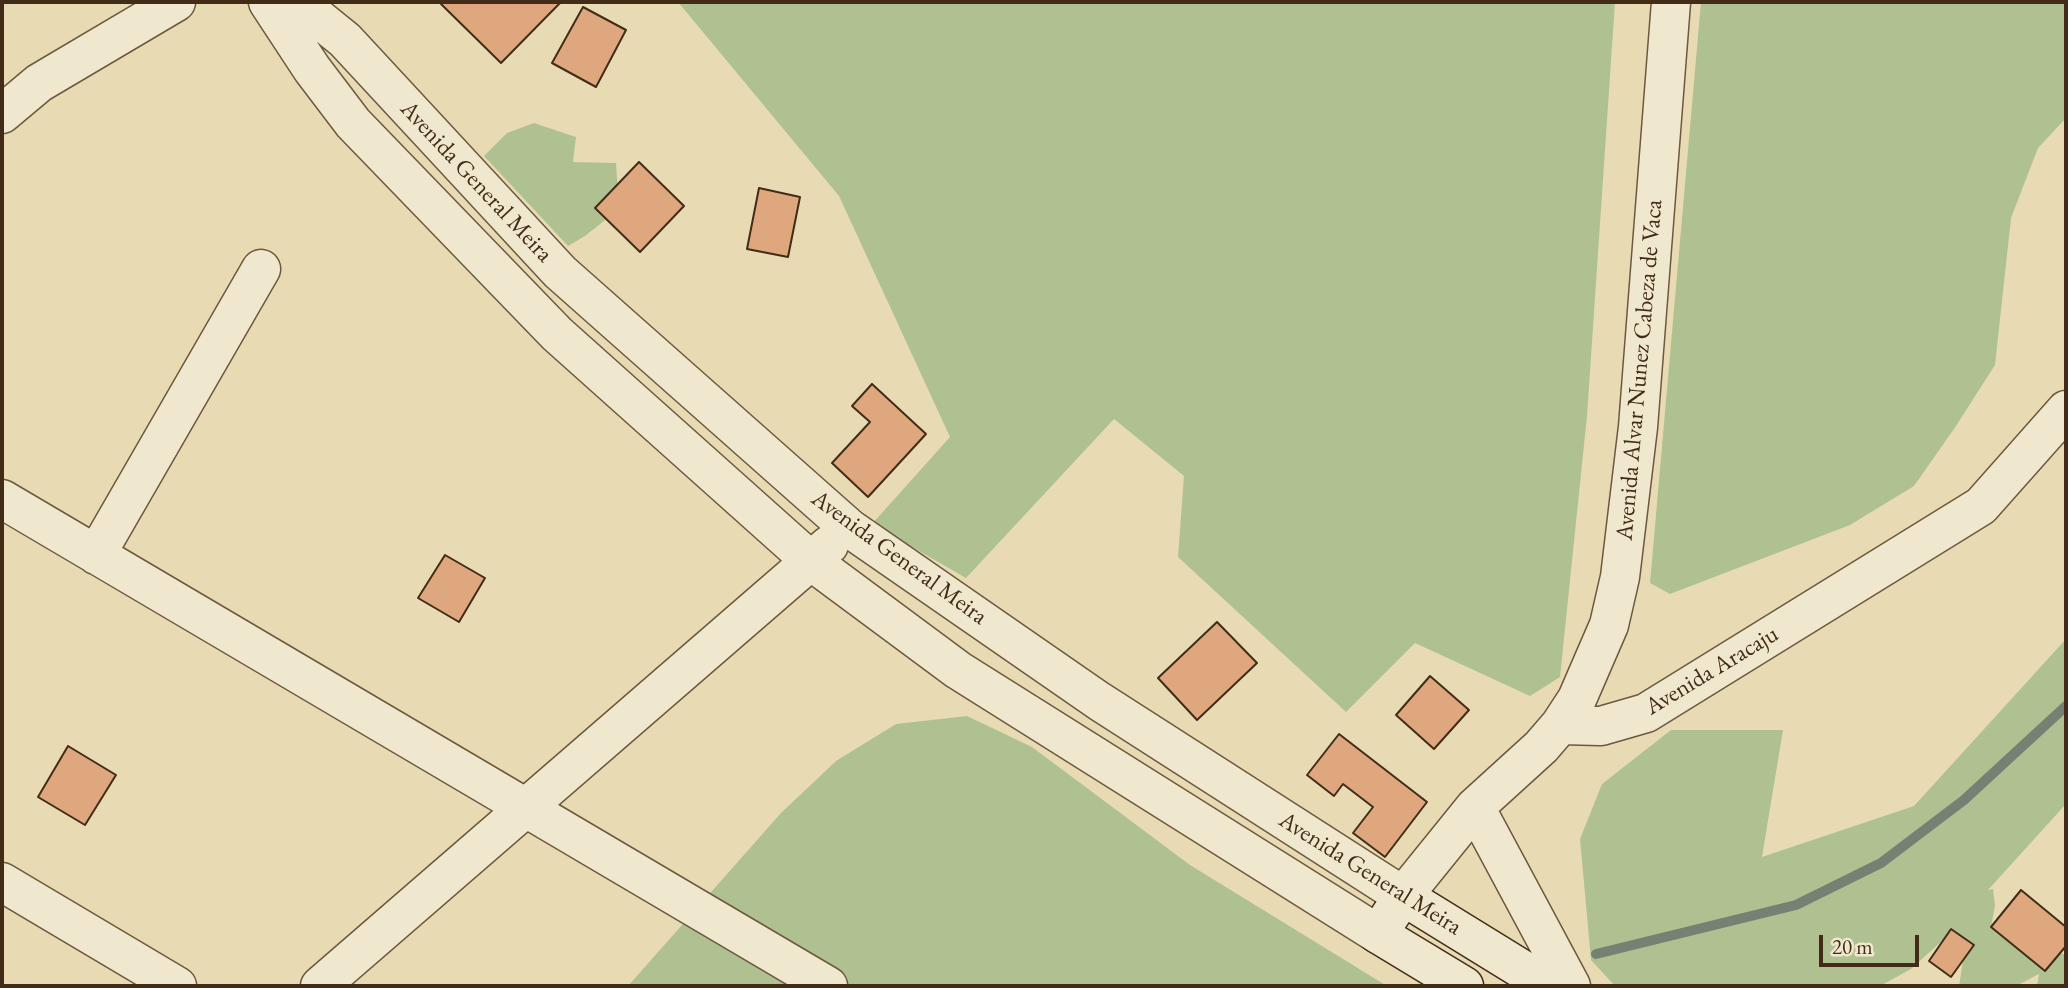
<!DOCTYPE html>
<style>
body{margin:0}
#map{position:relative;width:2068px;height:988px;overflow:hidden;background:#e8dbb4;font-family:"EB Garamond",serif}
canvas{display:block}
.frame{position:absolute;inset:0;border:4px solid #422c18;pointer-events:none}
.scale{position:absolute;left:1819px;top:935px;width:100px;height:32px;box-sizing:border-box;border:4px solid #422c18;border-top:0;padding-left:9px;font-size:21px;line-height:24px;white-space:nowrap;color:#422c18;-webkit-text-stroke:5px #f0e8ce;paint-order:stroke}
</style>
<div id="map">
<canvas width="2068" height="988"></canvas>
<div class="frame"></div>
<div class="scale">20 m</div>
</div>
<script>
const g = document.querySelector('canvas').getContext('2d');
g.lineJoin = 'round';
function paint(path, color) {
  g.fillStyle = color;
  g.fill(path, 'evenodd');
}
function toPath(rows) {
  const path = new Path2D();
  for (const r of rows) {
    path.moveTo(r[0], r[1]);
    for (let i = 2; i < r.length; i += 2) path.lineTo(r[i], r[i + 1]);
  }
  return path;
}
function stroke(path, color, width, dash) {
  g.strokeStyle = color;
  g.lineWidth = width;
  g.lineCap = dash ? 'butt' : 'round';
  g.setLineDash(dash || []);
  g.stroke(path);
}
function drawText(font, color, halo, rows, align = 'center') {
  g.font = font + ' "EB Garamond",serif';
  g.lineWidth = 7;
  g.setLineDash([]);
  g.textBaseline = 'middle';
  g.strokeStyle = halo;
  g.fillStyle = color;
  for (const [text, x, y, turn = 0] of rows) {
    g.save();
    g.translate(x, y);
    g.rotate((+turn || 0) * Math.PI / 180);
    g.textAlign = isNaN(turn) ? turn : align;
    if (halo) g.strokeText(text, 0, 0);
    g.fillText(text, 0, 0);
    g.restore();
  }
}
paint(toPath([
 [678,2,1615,2,1587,416,1560,677,1530,696,1415,643,1346,712,1178,557,1184,476,1114,419,966,578,872,524,950,437,839,196],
 [1701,2,2066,2,2066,118,2038,148,2011,218,1995,365,1956,426,1914,486,1850,525,1670,594,1650,583],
 [534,123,576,137,573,162,616,163,619,209,585,236,568,246,484,156,507,133],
 [2066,639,2066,804,1988,890,1993,889,1995,906,1991,927,2033,953,2066,954,2066,986,2037,986,2039,974,2016,986,1959,986,1965,948,1953,931,1911,969,1880,986,1615,986,1591,960,1580,839,1602,784,1671,730,1783,730,1762,857,1914,806],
 [967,716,1032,747,1190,865,1387,986,628,986,781,813,836,761,896,724]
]), '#b0c191');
stroke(toPath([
 [1596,954,1796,905,1881,863,1964,800,2066,706]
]), '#758273', 10);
const building = toPath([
 [443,2,559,2,560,3,501,63,441,4,443,2],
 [583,7,626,30,596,87,552,63,583,7],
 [639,162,684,206,640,252,595,208,639,162],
 [759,188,800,197,788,257,747,249,759,188],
 [872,384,926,434,868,497,832,463,870,422,852,406,872,384],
 [445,555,485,578,459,622,418,598,445,555],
 [1217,622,1257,663,1197,720,1158,678,1217,622],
 [1430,676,1469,710,1434,749,1396,715,1430,676],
 [1339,734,1427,802,1385,857,1353,833,1373,807,1343,784,1334,796,1307,775,1339,734],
 [68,746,116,775,85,825,38,797,68,746],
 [2021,890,2066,927,2066,946,2045,971,1991,927,2021,890],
 [1951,929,1974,945,1951,977,1929,961,1951,929]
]);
paint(building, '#dea77d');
stroke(building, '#422c18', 2);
const street = toPath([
 [268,2,312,69,353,123,557,334,811,561,958,670,1378,934],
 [298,2,345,40,560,272,849,528,1099,701,1403,896,1475,807,1541,747,1560,725,1577,699,1609,625,1620,577,1638,427,1671,2],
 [2,114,39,83,176,2],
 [2,499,828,986],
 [96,555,261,269],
 [1560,725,1601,726,1646,713,1981,506,2066,410],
 [1475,807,1571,986],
 [2,882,177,986],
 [320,986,829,545]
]);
const secondary = toPath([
 [1464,986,1378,934,1403,896,1549,986]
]);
stroke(street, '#6c583f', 41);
stroke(secondary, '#422c18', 41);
stroke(street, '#f0e8ce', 38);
stroke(secondary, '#f0e8ce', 38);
drawText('24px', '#422c18', '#f0e8ce', [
 ["Avenida General Meira",476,182,47],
 ["Avenida Alvar Nunez Cabeza de Vaca",1640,370,-85],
 ["Avenida General Meira",899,558,36],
 ["Avenida Aracaju",1712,671,-31],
 ["Avenida General Meira",1370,874,32]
]);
</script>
